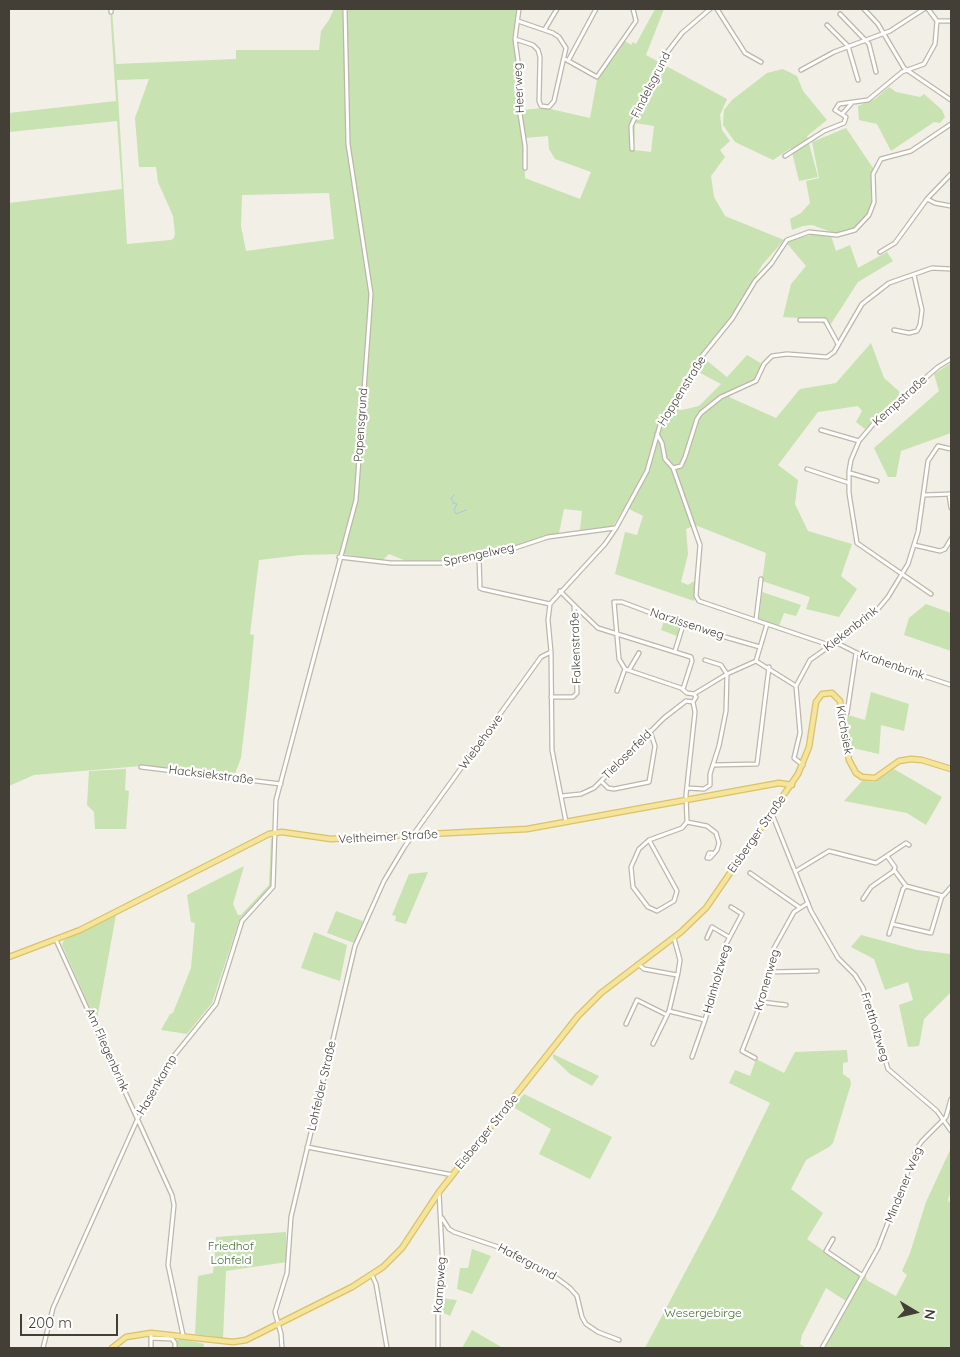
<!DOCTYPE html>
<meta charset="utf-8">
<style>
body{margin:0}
#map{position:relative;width:960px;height:1357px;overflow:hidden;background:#f1efe6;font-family:Quicksand,sans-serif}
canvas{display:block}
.frame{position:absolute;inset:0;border:10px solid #433f36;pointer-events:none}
.north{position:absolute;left:890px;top:1287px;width:50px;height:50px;-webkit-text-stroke:4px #fff;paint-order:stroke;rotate:99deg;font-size:14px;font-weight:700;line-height:20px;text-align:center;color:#433f36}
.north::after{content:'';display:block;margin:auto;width:18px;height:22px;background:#433f36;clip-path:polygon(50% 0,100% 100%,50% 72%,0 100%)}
.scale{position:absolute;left:20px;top:1314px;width:98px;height:22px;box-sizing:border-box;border:2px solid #433f36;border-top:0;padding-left:6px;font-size:15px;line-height:18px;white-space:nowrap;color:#433f36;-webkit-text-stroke:4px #fff;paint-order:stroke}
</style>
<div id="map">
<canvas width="960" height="1357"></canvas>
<div class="frame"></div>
<div class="north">N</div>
<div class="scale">200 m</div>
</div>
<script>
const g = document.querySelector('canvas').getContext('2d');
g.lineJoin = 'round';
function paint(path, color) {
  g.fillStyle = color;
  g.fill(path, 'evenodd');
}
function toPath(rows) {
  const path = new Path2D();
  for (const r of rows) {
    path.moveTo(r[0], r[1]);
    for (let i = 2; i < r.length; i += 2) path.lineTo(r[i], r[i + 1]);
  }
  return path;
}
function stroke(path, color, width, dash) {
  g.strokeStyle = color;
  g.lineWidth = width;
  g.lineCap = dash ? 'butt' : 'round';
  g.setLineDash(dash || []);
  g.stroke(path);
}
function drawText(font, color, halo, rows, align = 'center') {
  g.font = font + ' Quicksand,sans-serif';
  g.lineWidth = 4.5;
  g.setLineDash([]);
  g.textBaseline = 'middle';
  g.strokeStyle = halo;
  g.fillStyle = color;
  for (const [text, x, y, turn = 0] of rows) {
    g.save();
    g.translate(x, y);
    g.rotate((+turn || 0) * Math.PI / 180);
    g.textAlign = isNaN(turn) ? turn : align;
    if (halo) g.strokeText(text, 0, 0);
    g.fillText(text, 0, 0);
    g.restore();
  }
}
paint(toPath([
 [110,9,112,9,116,64,236,59,236,50,319,50,321,31,329,20,334,9,519,9,516,27,520,110,546,108,590,118,597,80,625,41,631,45,633,42,636,44,655,9,664,9,646,55,727,99,720,115,722,130,730,141,720,150,725,157,711,176,714,197,725,216,784,240,812,235,831,236,836,251,850,245,858,268,887,252,893,261,858,282,829,327,815,319,783,317,791,284,806,266,784,240,762,265,731,319,701,356,727,377,747,355,762,364,756,380,731,394,729,397,776,418,800,389,836,383,871,343,884,378,902,394,865,429,856,422,862,411,858,406,818,412,778,465,798,480,795,504,808,531,852,544,841,576,857,589,839,617,806,609,810,597,762,581,766,553,695,525,686,529,688,554,681,582,688,585,696,580,694,601,615,574,625,532,637,535,643,516,625,507,613,526,580,530,582,511,564,509,559,533,514,547,442,562,406,561,389,554,382,561,343,554,301,555,259,560,250,634,254,635,248,697,241,758,234,776,141,766,34,775,9,786,9,203,122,189,117,121,9,132,9,113,116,101],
 [149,79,135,118,139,167,156,167,158,182,173,216,175,234,174,238,171,240,127,244,117,80],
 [635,123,654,126,651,152,634,150],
 [548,136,549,149,555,159,591,172,580,199,525,178,524,138],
 [329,193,334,239,246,251,241,226,242,195],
 [693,369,721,384,699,406,682,410,670,407],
 [783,69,797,76,803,91,827,120,807,136,818,177,799,181,791,148,773,160,735,142,723,125,724,110,732,100,767,73],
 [889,87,896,92,920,97,924,94,942,110,945,117,940,123,934,122,891,151,877,124,859,120,858,106,875,99],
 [846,128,873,168,873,202,869,213,855,229,837,234,812,225,803,226,792,230,790,219,801,213,810,203,806,181,819,178,812,142],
 [951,363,951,433,901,451,896,477,888,477,874,448,939,391,934,374],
 [762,592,801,605,796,616,784,613,779,626,759,619],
 [926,604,951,613,951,651,904,635,909,618],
 [665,618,680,625,677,636,661,630],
 [871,692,909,704,904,731,881,725,879,754,848,747,844,722,847,720,848,715,865,720],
 [126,769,125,790,129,791,126,829,95,829,94,812,87,805,89,771],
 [894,769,942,797,926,825,907,813,844,801,863,780,874,782],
 [273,838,272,886,241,921,239,921,212,1003,187,1034,161,1030,170,1014,173,1013,191,968,195,923,191,922,187,895,244,866,233,904,238,915,241,915,269,885,271,839],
 [428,872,406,924,395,921,396,916,392,915,409,874],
 [336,911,363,921,354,943,327,933],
 [116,915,97,1019,95,1019,62,945,64,940],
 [314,932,347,945,340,981,301,968],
 [861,935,917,950,951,954,951,992,924,1019,919,1046,908,1047,899,1005,913,1000,908,982,885,990,874,959,851,947],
 [847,1050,848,1062,843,1063,843,1074,850,1079,851,1084,833,1143,829,1147,806,1160,791,1189,823,1213,807,1239,861,1277,846,1301,826,1288,802,1335,800,1344,806,1348,645,1348,716,1214,770,1103,729,1083,735,1070,750,1076,756,1059,784,1073,795,1052],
 [553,1054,599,1076,592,1086,570,1074,553,1058],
 [524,1094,612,1137,590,1179,539,1154,551,1129,513,1107],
 [951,1148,951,1190,948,1200,951,1204,951,1348,823,1348,864,1276,868,1281,896,1296,907,1275,902,1271,910,1253,926,1202],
 [286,1232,287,1262,226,1271,223,1338,195,1334,198,1276,213,1273,216,1237],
 [472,1249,491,1256,472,1294,457,1289,460,1268,468,1268],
 [439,1298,457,1300,450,1316,439,1311],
 [472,1330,503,1348,462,1348],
 [182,1339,204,1344,203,1348,177,1348,177,1340]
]), '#c8e2b1');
stroke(toPath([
 [454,495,451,499,454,502],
 [453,503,457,504,454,510,456,514,466,510]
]), '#a6c8ea', 1);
const minor = toPath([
 [111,9,111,12],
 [519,9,515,39,518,61,518,101,525,146,525,168],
 [717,9,745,53,761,62],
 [864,9,878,24,904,68,951,100],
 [928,9,937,21,951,21],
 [840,14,869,44,876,72],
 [827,25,848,46,858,80],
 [545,29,557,9],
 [515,39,533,45,538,50,540,57,539,101,541,106,549,107,554,101,566,48,559,37,553,33,518,21],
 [565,59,597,77,636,21,633,9],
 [568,61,596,9],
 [801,70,834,52,890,31,924,9],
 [843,113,851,104],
 [632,149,631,126,662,59,682,33,710,9],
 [785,156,824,131,844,123,846,117,835,110,839,104,868,100,902,72,924,64,935,44,937,21],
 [927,199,935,203,951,206],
 [880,252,895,243,927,199,951,174],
 [800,320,825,320,838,344],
 [894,330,909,333,917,331,920,325,922,310,914,275],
 [821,430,859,441],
 [657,434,662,443,665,459,673,468,700,545,697,581,696,596,699,601,829,645],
 [673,468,681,466,685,457,697,419,701,413,721,397,756,381,764,364,772,356,787,354,827,357,834,352,862,304,889,283,932,268,951,269],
 [807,469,849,483],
 [850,473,877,481],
 [949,494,951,508],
 [924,495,951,494],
 [914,545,940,551,945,549,951,539],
 [339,557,391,563,442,563,500,553,548,537,615,528],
 [479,557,480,588,482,589,550,604],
 [931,594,857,543,849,493,849,471,851,460,859,441,875,422,938,367,951,359],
 [574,605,598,628,691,657,692,661,683,689],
 [756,620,761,579],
 [835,642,863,656,951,685],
 [675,651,683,625],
 [756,661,767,624],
 [629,670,639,653],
 [617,691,625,669],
 [687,693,681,688,625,669,619,659,614,602,622,602,683,625,760,647],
 [687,693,694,694,696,697,693,702],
 [694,694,727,674,756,661,796,686],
 [551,697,573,697,577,693,574,605,560,591],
 [842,714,847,713,856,653],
 [714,765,757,764,769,667],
 [803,765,794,758,800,733,796,686,810,660,872,616,888,597,908,564,918,532,928,461,938,446,951,449],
 [141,767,281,784],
 [601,781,608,788,614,789,649,782,655,746,650,731],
 [687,788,704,789,710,785,710,774,719,746,726,711,727,674,721,665,705,660],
 [562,796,581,794,594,788,664,718,686,701,693,702],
 [772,814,811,911,838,958,855,975,863,988,888,1069,937,1111,951,1131],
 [566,822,552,750,551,652,548,620,550,604,605,544,616,528,647,471,662,418,681,393,702,356,732,319,755,281,771,264,787,240,809,232,837,235,855,230,869,215,874,202,873,174,881,159,911,151,951,124],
 [687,822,707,826,716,833,719,843,717,850,710,858,707,858,709,853,712,853],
 [649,840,677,891,674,901,657,911,648,907,633,887,631,867,639,849,649,840,682,828,687,822,686,795,695,712,693,702],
 [894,870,906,886,943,896,951,887],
 [796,871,829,851,876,863,906,843,909,845],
 [750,873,799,907],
 [863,899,871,887,894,871,895,867,887,856],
 [892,924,931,933,942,896],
 [889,934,903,889,906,886],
 [707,938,712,927,729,937],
 [56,940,172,1195,174,1205,168,1265,183,1335],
 [638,964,644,969,677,975],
 [769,972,817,971],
 [762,1002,786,1005],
 [669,1011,705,1020,692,1057],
 [705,1020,725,946,742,914,731,907],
 [626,1024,637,1000,667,1015],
 [653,1044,669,1011,678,973,680,960,674,938],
 [755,1058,742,1051,766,990,774,948,794,912,808,903],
 [307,1147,453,1175],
 [442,1218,449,1229,454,1232,501,1248,554,1276,570,1288,577,1296,582,1317,586,1324,598,1332,619,1340],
 [833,1239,826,1251,863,1276],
 [372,1275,376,1284,387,1348],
 [151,1338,172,1339,175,1343,175,1348],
 [43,1348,53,1308,138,1118,169,1062,216,1004,242,921,273,887,276,800,356,500,371,294,348,144,345,9],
 [151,1348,151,1333],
 [282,1348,281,1334,275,1312,287,1273,291,1217,355,946,384,881,405,846,541,657,551,652],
 [438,1348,438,1299,443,1270,439,1192],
 [822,1348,878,1248,917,1148,922,1141,946,1117,951,1099]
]);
const major = toPath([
 [9,957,80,930,269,834,282,832,331,839,527,829,779,783,792,785],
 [112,1348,126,1337,151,1333,233,1342,246,1340,352,1287,383,1267,402,1248,439,1192,578,1016,601,993,681,932,706,908,798,774,809,747,816,702,822,694,832,693,840,701,849,760,856,773,862,777,875,778,899,761,911,759,922,760,951,769]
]);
stroke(minor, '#bcb7a9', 5.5);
stroke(major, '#d9c26c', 7);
stroke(minor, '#fff', 3);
stroke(major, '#f6e49a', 4.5);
drawText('12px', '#433f36', '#fff', [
 ["Findelsgrund",651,85,-63],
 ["Heerweg",519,88,-93],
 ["Hoppenstraße",682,391,-58],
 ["Kempstraße",900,401,-42],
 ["Papensgrund",361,425,-86],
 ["Sprengelweg",479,555,-12],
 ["Narzissenweg",687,624,18],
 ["Kiekenbrink",851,629,-38],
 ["Falkenstraße",576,648,-92],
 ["Krahenbrink",892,665,19],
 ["Kirchsiek",844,730,80],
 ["Wiebehowe",481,742,-54],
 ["Tieloserfeld",627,755,-45],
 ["Hacksiekstraße",211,775,7],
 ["Eisberger Straße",757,834,-55],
 ["Veltheimer Straße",388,837,-3],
 ["Hainholzweg",717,979,-74],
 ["Kronenweg",767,980,-74],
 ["Frettholzweg",875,1027,73],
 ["Am Fliegenbrink",107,1050,66],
 ["Hasenkamp",157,1085,-60],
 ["Lohfelder Straße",322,1086,-77],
 ["Eisberger Straße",487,1132,-51],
 ["Mindener Weg",904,1185,-68],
 ["Hafergrund",527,1262,28],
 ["Kampweg",440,1285,-86]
]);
drawText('12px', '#41702e', '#fff', [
 ["Friedhof",231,1246],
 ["Lohfeld",231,1260],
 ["Wesergebirge",703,1313]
]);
</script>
